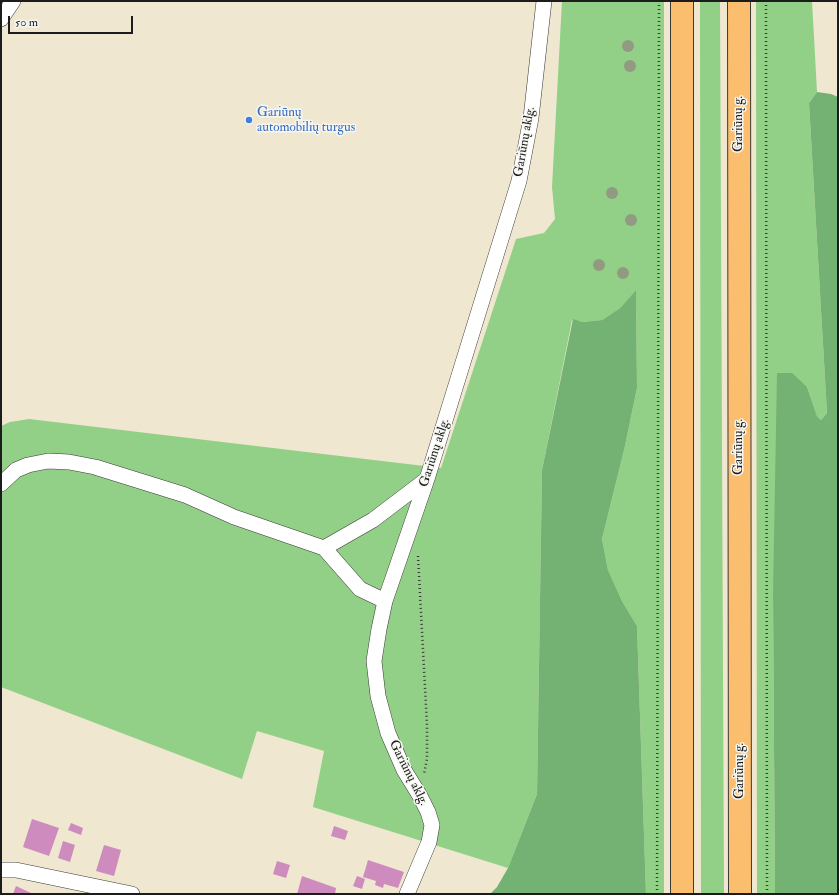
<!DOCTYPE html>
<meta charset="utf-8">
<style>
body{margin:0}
#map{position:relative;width:839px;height:895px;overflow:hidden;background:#efe7d0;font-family:"IM FELL Double Pica",serif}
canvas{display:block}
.frame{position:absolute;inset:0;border:2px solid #1c1c1c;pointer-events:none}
.scale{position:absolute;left:8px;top:16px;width:125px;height:18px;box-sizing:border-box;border:2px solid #1c1c1c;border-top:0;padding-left:5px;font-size:12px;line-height:14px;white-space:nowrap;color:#1c1c1c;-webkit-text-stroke:3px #f6f6f2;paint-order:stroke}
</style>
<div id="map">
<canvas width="839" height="895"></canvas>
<div class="frame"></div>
<div class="scale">50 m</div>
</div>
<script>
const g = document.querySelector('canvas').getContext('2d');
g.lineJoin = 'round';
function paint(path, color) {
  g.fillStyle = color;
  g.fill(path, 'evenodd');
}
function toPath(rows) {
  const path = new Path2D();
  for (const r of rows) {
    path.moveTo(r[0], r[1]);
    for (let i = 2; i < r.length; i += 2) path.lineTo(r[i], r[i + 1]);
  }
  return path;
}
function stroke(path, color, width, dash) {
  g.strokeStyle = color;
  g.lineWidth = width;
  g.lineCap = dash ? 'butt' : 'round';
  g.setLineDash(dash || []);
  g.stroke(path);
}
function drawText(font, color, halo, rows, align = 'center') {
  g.font = font + ' "IM FELL Double Pica",serif';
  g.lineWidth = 3;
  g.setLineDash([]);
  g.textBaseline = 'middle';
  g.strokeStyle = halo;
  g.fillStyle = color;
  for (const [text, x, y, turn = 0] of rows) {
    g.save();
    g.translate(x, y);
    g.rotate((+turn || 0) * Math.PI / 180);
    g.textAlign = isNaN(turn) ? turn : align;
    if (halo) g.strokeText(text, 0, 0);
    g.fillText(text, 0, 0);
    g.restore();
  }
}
paint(toPath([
 [562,1,664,1,664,894,646,894,637,626,622,601,608,570,602,539,625,446,637,388,636,290,620,308,602,320,582,322,572,320,542,470,537,794,508,868,313,807,324,751,257,731,242,779,1,687,1,426,10,422,29,419,441,468,516,239,544,233,555,219,552,187],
 [700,1,720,1,724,894,701,894],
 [756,1,812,1,817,92,809,103,827,413,821,420,817,416,807,387,773,593,775,894,757,894]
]), '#91d086');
paint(toPath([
 [817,92,831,94,838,97,838,894,775,894,773,593,777,373,792,373,807,387,817,416,821,420,827,413,809,103],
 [636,290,637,388,625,446,602,539,608,570,622,601,637,626,646,894,490,894,497,887,508,868,537,794,542,470,573,319,582,322,602,320,620,308]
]), '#74b273');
paint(toPath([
 [32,819,59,828,49,856,23,847],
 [71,823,83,828,81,835,68,830],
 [334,826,348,831,345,840,331,836],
 [63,841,75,845,70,862,58,858],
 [104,845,121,850,114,876,96,871],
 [368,860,404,872,398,888,384,884,383,888,375,885,376,881,363,877],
 [277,861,290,865,286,878,273,874],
 [302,876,336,888,335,894,297,894],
 [357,876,365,879,362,889,353,886],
 [16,886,33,894,13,894]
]), '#ce8cbe');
const minor = toPath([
 [1,19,13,1],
 [1,484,16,470,28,465,48,461,69,462,95,467,185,495,234,517,324,548,373,520,427,479],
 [324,548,360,589,385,601],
 [1,870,16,870,132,894],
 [407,894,429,842,432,825,428,812,420,796,404,770,388,733,378,696,374,661,379,629,385,601,427,479,519,181,531,118,544,1]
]);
const trunk = toPath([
 [739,1,740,894],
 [682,894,682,1]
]);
stroke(minor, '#3c3a37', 16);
stroke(trunk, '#3c3a37', 24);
stroke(toPath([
 [766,1,767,894],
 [418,556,427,725,427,759,424,774],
 [657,894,659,1]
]), '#3c3a37', 2.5, [1, 3]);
stroke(minor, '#fff', 15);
stroke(trunk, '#fbbd6e', 22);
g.fillStyle = '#929a81';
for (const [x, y] of [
 [628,46],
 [630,66],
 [612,193],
 [631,220],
 [599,265],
 [623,273]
]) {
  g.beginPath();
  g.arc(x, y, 6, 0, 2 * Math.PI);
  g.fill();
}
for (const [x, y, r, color] of [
 [249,120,4,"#3f7fe0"]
]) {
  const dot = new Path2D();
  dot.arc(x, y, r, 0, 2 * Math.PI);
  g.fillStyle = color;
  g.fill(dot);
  stroke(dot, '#f6f6f2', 1.5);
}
drawText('13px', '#366cbe', '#f6f6f2', [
 ["Gariūnų",257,113],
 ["automobilių turgus",257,128]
], 'left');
drawText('13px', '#1c1c1c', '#f6f6f2', [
 ["Gariūnų g.",739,124,-90],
 ["Gariūnų aklg.",525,142,-80],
 ["Gariūnų g.",739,447,-90],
 ["Gariūnų aklg.",435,453,-72],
 ["Gariūnų g.",740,771,-90],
 ["Gariūnų aklg.",408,773,63]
]);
</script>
